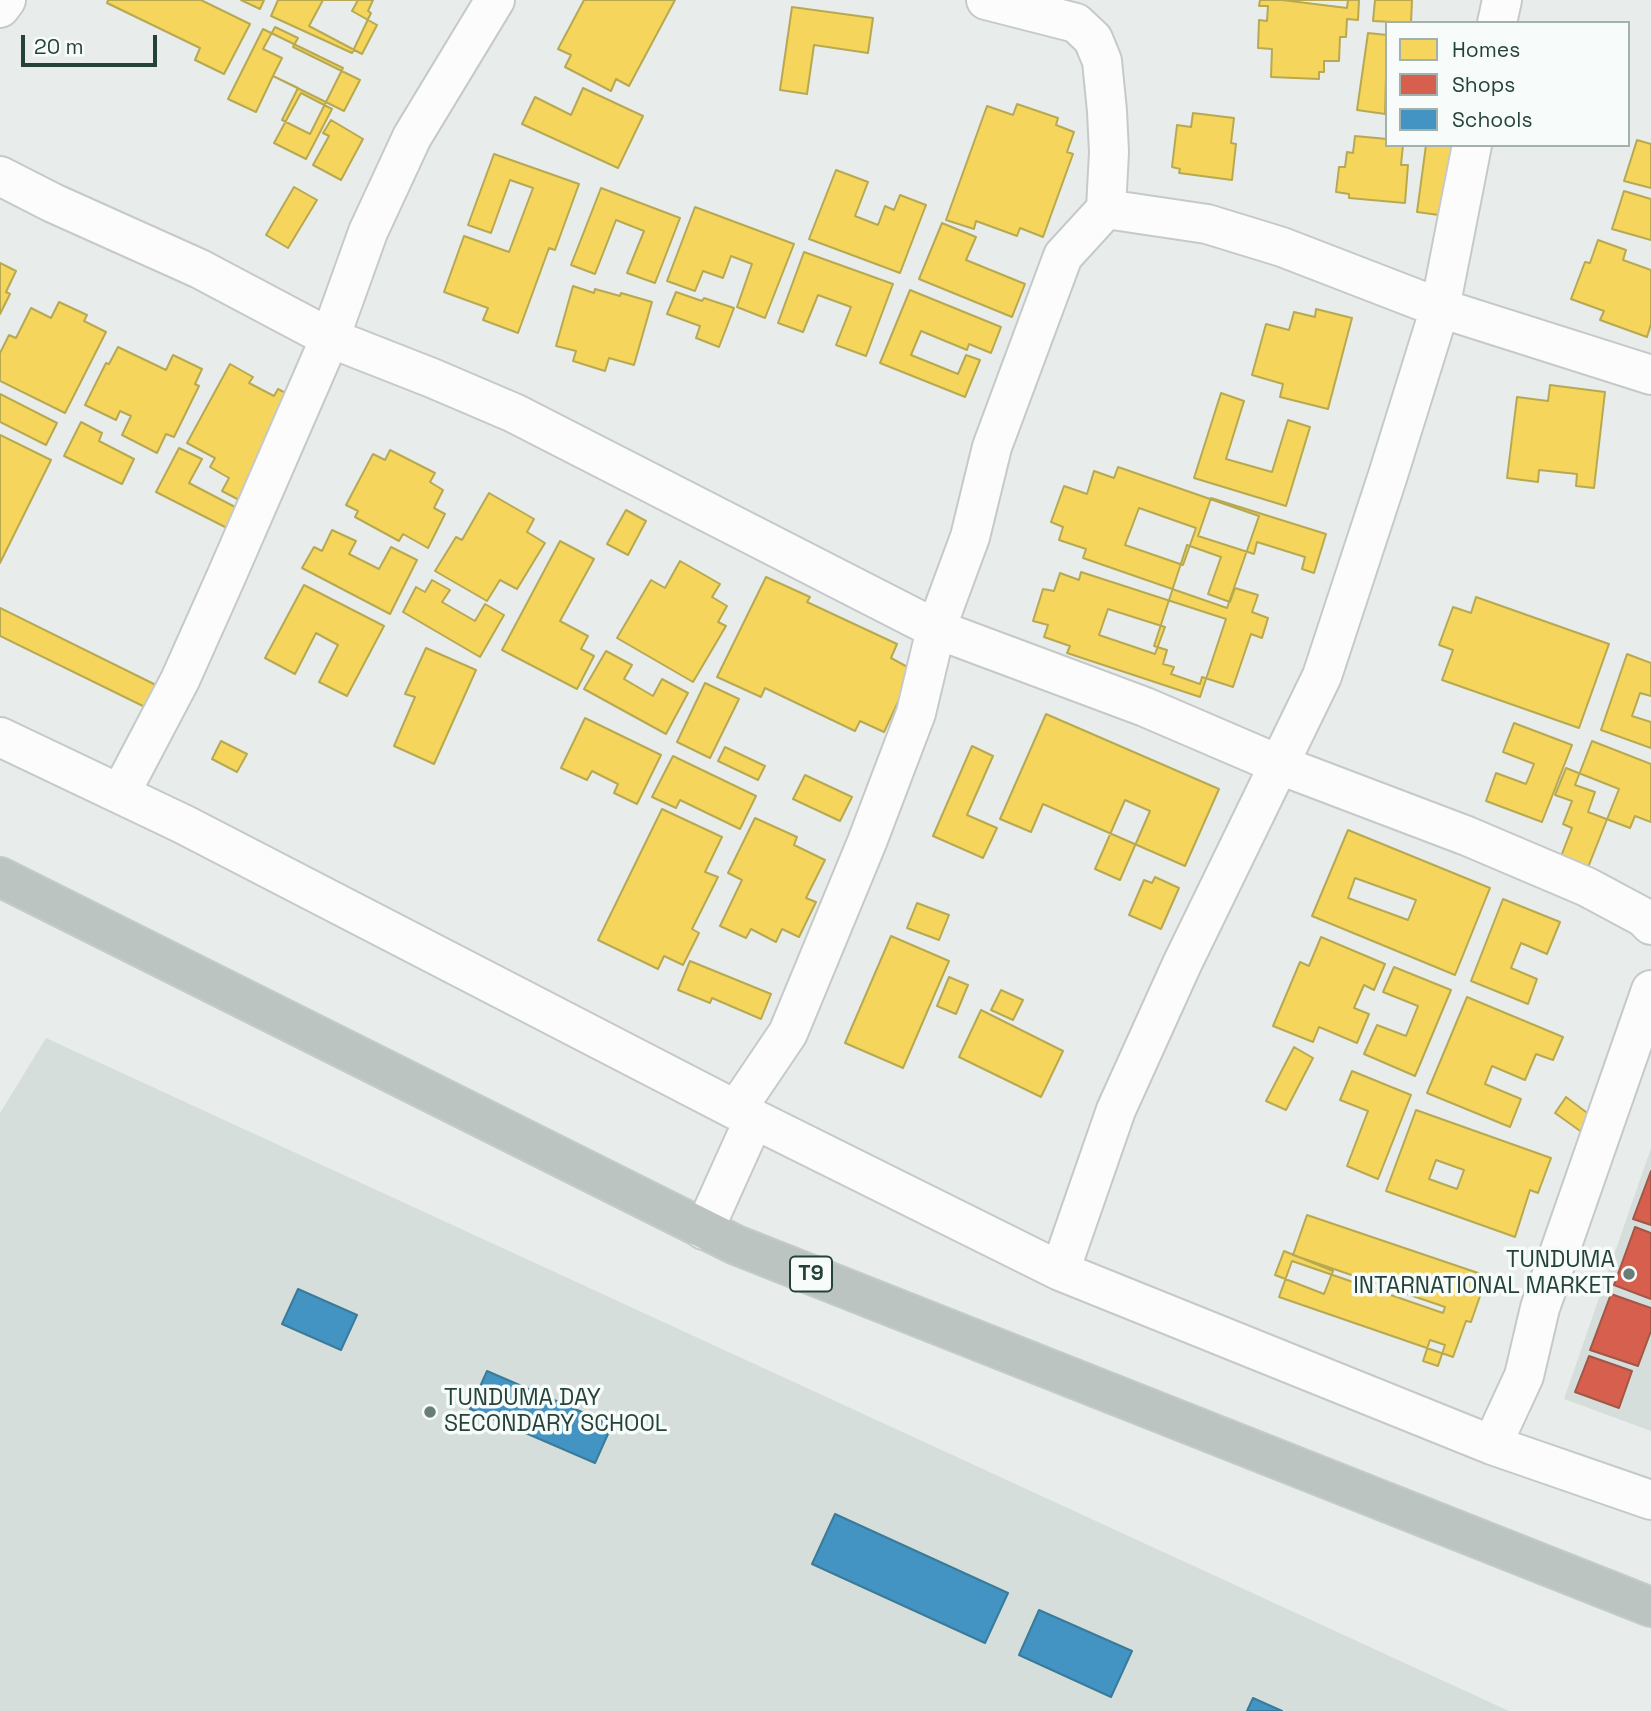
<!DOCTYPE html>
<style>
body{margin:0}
#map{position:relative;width:1651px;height:1711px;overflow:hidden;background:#e8edeb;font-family:"Space Grotesk",sans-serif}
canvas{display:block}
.legend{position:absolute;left:1385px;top:21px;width:245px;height:126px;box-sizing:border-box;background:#f7fbf9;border:2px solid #a3b1ad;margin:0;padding:9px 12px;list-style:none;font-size:21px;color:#24423a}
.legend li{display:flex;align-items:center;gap:14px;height:35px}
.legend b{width:35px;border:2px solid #a3b1ad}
.scale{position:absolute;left:21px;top:35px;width:136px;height:32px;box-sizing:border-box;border:4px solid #24423a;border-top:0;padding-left:9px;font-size:21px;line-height:24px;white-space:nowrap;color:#24423a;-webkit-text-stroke:5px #f7fbf9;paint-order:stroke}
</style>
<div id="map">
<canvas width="1651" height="1711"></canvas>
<ul class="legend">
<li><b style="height:19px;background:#f6d55c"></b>Homes</li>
<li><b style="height:19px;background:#d6604d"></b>Shops</li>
<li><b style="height:19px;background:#4393c3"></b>Schools</li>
</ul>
<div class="scale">20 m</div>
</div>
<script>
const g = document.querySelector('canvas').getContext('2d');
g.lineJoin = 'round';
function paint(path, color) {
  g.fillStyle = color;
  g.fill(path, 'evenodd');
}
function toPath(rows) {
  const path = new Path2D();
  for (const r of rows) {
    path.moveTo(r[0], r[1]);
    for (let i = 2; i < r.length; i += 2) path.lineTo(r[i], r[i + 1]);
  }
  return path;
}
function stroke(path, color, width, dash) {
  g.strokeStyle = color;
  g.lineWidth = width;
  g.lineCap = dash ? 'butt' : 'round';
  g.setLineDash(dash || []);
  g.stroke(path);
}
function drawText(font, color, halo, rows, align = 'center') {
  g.font = font + ' "Space Grotesk",sans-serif';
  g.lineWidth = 7;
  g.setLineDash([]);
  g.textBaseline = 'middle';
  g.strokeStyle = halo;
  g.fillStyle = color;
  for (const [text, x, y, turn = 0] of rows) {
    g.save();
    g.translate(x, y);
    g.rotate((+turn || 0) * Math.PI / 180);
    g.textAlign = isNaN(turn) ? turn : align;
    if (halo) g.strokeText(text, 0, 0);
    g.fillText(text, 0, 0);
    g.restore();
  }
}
paint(toPath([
 [46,1038,1509,1711,0,1711,0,1113],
 [1651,1148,1651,1431,1564,1399]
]), '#d6dedb');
const homes = toPath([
 [108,0,201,0,250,24,224,74,195,60,200,48,107,3,108,0],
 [241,0,264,0,260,9,241,0],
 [278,0,373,0,368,11,371,13,352,53,271,16,278,0],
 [323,0,358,0,352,11,377,25,362,54,309,26,323,0],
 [584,0,675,0,629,86,616,79,611,91,565,67,571,55,558,49,584,0],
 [1260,0,1359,0,1358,20,1347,19,1346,37,1340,37,1339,61,1324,61,1324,72,1319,72,1319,79,1271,77,1272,49,1258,48,1259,20,1267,21,1268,6,1259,6,1260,0],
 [1282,0,1348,0,1347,8,1282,0],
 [1375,0,1412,0,1411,23,1373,21,1375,0],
 [792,7,873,18,868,53,814,45,807,94,780,90,792,7],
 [275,27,298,38,293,47,360,80,344,111,273,76,282,58,263,49,275,27],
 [263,29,343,68,310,134,282,120,298,88,273,76,256,112,228,99,263,29],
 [1368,33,1387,35,1385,114,1357,110,1368,33],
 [583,88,643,116,618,168,522,124,535,97,571,115,583,88],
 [301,93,332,109,306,159,274,143,301,93],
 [1017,104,1058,118,1056,125,1074,132,1067,152,1073,154,1043,237,1020,228,1017,236,976,221,974,229,946,220,987,106,1013,115,1017,104],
 [1193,113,1234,118,1231,143,1236,144,1232,180,1179,173,1180,169,1172,167,1177,125,1191,127,1193,113],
 [331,120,363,139,341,180,313,165,329,136,323,133,331,120],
 [1355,136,1387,139,1387,145,1403,145,1401,165,1408,165,1405,203,1349,198,1349,194,1336,192,1339,167,1345,167,1347,152,1353,153,1355,136],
 [1637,140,1651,144,1651,188,1624,181,1637,140],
 [1426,145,1455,145,1446,216,1417,212,1426,145],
 [494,154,579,184,555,250,549,248,518,333,483,320,488,308,444,292,464,236,509,252,533,188,510,180,491,233,468,225,494,154],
 [836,170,868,182,855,216,878,225,885,206,894,210,900,195,926,205,900,273,809,239,836,170],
 [294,187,317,200,288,248,266,235,294,187],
 [601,188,680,218,655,283,627,273,644,231,616,220,595,274,571,265,601,188],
 [1624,191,1651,199,1651,240,1612,229,1624,191],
 [695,207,794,244,765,318,737,307,752,264,731,256,723,278,703,271,695,291,667,281,695,207],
 [942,223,976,237,966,260,1025,284,1012,317,919,279,942,223],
 [1598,240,1626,250,1623,260,1651,270,1651,324,1647,337,1600,320,1604,311,1571,299,1585,262,1590,263,1598,240],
 [804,252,893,284,866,356,836,345,851,307,818,295,803,332,778,323,804,252],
 [0,263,16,271,6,292,10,294,0,314,0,263],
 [573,286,594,293,595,289,620,296,621,293,652,302,634,365,609,358,605,371,573,361,576,351,556,346,573,286],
 [910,290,1001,327,991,353,969,344,967,350,921,331,911,355,958,374,966,355,980,360,965,397,880,363,910,290],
 [676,292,702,301,704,298,734,308,719,347,696,338,700,326,667,314,676,292],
 [59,302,87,315,84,321,106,332,65,413,0,381,0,353,9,335,16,338,31,308,51,318,59,302],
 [1316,309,1352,318,1328,409,1280,397,1283,384,1252,375,1266,324,1289,330,1294,312,1315,317,1316,309],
 [118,347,166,370,173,355,202,369,195,384,199,386,174,437,166,434,157,453,122,435,131,416,120,411,116,420,85,405,106,363,109,364,118,347],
 [230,364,253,377,249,383,274,396,278,389,299,400,243,502,222,491,229,478,210,467,215,458,187,443,230,364],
 [1550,385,1605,392,1594,488,1576,486,1577,474,1539,470,1538,482,1507,478,1517,397,1548,401,1550,385],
 [1221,393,1244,401,1226,459,1272,472,1288,420,1310,427,1286,506,1194,478,1221,393],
 [0,394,57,423,46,445,0,422,0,394],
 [81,422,102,433,99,441,134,459,122,484,64,456,81,422],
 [0,435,51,460,0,563,0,435],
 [179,448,202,459,189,483,237,508,227,528,156,492,179,448],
 [390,450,435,473,430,482,443,490,434,508,445,514,428,548,403,534,399,541,355,517,358,511,346,505,373,454,385,460,390,450],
 [1118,467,1259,516,1227,608,1083,558,1086,549,1059,540,1063,527,1051,522,1064,486,1087,494,1094,471,1114,478,1118,467],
 [1139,508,1196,528,1183,565,1125,545,1139,508],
 [489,493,534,519,527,532,545,543,517,589,500,580,487,601,435,571,456,537,462,540,489,493],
 [1211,498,1326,534,1314,573,1302,569,1305,557,1257,542,1254,554,1198,536,1211,498],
 [626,510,646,521,628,555,607,544,626,510],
 [332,530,356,541,349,554,379,569,391,547,417,560,390,614,302,568,314,547,322,551,332,530],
 [560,541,594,559,560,621,588,636,581,649,594,656,577,689,502,650,560,541],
 [1187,545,1221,557,1208,594,1230,602,1235,588,1258,595,1252,612,1268,618,1262,638,1251,634,1233,687,1202,677,1200,684,1171,674,1174,667,1163,664,1167,650,1154,646,1187,545],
 [680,561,720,584,712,597,727,606,718,622,726,626,693,682,617,638,651,580,665,588,680,561],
 [1081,572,1226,619,1200,697,1067,653,1070,646,1044,637,1048,625,1033,621,1043,589,1054,591,1060,573,1079,580,1081,572],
 [1108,609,1165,627,1155,654,1099,635,1108,609],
 [766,577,810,597,807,602,897,644,891,658,913,670,884,732,860,721,855,731,765,688,761,697,717,677,766,577],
 [432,580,450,590,442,602,475,621,485,604,504,615,480,657,403,612,416,587,425,592,432,580],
 [304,585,384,626,347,696,319,682,338,645,316,633,295,674,265,658,304,585],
 [1476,597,1609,644,1579,728,1442,680,1453,650,1439,645,1453,607,1471,613,1476,597],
 [0,608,160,687,149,709,0,636,0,608],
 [426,648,476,670,434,764,394,746,415,697,405,694,426,648],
 [606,651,632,665,624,679,653,696,662,679,688,693,666,734,584,689,606,651],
 [1627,654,1651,663,1651,696,1640,693,1632,716,1651,722,1651,748,1601,730,1627,654],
 [705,683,739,699,710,758,677,742,705,683],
 [1046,714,1219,789,1185,866,1043,804,1031,832,1000,819,1046,714],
 [585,718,661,755,637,804,614,793,618,784,592,771,587,780,561,768,585,718],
 [1514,723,1572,745,1542,822,1486,801,1496,773,1526,784,1534,764,1503,752,1514,723],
 [221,741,247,754,237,772,212,759,221,741],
 [1592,741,1651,764,1651,822,1635,816,1630,828,1588,812,1595,792,1575,785,1592,741],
 [972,746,993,756,967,815,997,828,983,858,933,836,972,746],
 [725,747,765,766,758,780,718,761,725,747],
 [673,756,756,796,740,829,680,800,676,808,652,797,673,756],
 [1566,768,1619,789,1587,870,1560,859,1572,828,1563,824,1572,801,1555,795,1566,768],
 [805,775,852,797,840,821,793,799,805,775],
 [1125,800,1150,811,1120,880,1095,869,1125,800],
 [662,809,722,837,705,872,718,877,692,929,699,933,683,965,664,956,658,969,598,940,662,809],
 [755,818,797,837,794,845,825,860,806,898,816,902,799,937,782,929,776,942,751,929,746,938,720,926,742,880,728,873,755,818],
 [1348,830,1490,888,1455,975,1312,916,1348,830],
 [1355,878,1416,900,1408,920,1348,898,1355,878],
 [1155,877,1179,888,1161,929,1129,915,1144,880,1152,883,1155,877],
 [1503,899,1560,922,1547,954,1521,943,1511,968,1537,979,1528,1004,1471,981,1503,899],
 [917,903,949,915,939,940,907,928,917,903],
 [891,936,949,961,903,1068,845,1043,891,936],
 [1321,937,1385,964,1374,990,1364,985,1354,1008,1369,1014,1357,1043,1319,1027,1313,1042,1273,1026,1300,962,1309,966,1321,937],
 [690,961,771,994,761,1019,712,998,710,1003,678,990,690,961],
 [1394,967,1451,990,1415,1076,1364,1054,1377,1025,1406,1036,1418,1006,1383,992,1394,967],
 [949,977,968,985,956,1014,937,1006,949,977],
 [1001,990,1023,1000,1013,1020,991,1010,1001,990],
 [1467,997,1563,1037,1553,1060,1536,1054,1525,1080,1492,1066,1485,1084,1521,1099,1510,1127,1427,1093,1467,997],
 [981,1010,1063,1051,1041,1097,959,1057,981,1010],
 [1294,1047,1313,1058,1286,1110,1266,1101,1294,1047],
 [1352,1071,1411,1095,1378,1179,1347,1166,1368,1111,1340,1100,1352,1071],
 [1566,1097,1594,1118,1583,1133,1555,1113,1566,1097],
 [1416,1110,1551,1158,1538,1193,1530,1190,1515,1237,1386,1191,1416,1110],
 [1436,1160,1464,1170,1457,1189,1429,1179,1436,1160],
 [1307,1215,1487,1276,1471,1322,1466,1321,1453,1357,1279,1297,1292,1261,1443,1313,1445,1307,1293,1255,1307,1215],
 [1284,1251,1333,1271,1324,1294,1275,1275,1284,1251],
 [1430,1340,1445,1345,1438,1366,1423,1361,1430,1340]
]);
paint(homes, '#f6d55c');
stroke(homes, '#b7a952', 2);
const shops = toPath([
 [1651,1171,1651,1225,1633,1219,1651,1171],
 [1635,1227,1651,1233,1651,1299,1614,1285,1635,1227],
 [1611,1294,1651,1308,1651,1331,1638,1366,1590,1350,1611,1294],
 [1589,1356,1632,1371,1619,1408,1575,1392,1589,1356]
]);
paint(shops, '#d6604d');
stroke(shops, '#a15747', 2);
const schools = toPath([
 [298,1289,357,1315,341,1350,282,1324,298,1289],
 [487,1371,612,1425,595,1463,470,1409,487,1371],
 [835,1514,1008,1593,985,1643,812,1564,835,1514],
 [1039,1610,1132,1651,1111,1697,1019,1655,1039,1610],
 [1253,1698,1282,1711,1247,1711,1253,1698]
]);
paint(schools, '#4393c3');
stroke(schools, '#3a7b9a', 2);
const street = toPath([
 [986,0,1076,23,1093,39,1102,61,1107,111,1109,152,1106,209],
 [0,8,6,0],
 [1497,23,1502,0],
 [0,176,53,203,200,269,330,338,432,378,514,413,936,629,1145,707,1280,765,1467,836,1587,887,1643,917,1651,925],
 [0,737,183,824,736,1110,1060,1271,1492,1445,1651,1500],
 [120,794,180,680,226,577,330,338,368,232,412,137,495,0],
 [736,1110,788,1033,867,842,916,713,936,629,970,537,992,447,1063,256,1106,209,1207,224,1282,247,1440,308,1651,375],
 [704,1230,754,1119],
 [1060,1271,1116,1110,1182,964,1322,676,1388,475,1440,308,1472,145],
 [1492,1445,1524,1376,1540,1308,1651,990]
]);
const highway = toPath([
 [0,877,736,1245,1651,1607]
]);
stroke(street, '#c5cac8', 42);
stroke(highway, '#c3ccc9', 42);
stroke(street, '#fcfcfc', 38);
stroke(highway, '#bcc4c2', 38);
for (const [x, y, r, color] of [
 [1629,1274,7,"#697e78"],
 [430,1412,7,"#697e78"]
]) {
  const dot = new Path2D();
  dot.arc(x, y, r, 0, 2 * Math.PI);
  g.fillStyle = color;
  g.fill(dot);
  stroke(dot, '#f7fbf9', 2.5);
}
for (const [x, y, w] of [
 [811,1274,42]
]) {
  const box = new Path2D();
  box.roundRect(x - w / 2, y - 17.5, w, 35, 5);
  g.fillStyle = '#f7fbf9';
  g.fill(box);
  stroke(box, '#24423a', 2);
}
drawText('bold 21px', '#24423a', null, [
 ["T9",811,1274]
]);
drawText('23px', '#24423a', '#f7fbf9', [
 ["TUNDUMA",1615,1261],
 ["INTARNATIONAL MARKET",1615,1287],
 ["TUNDUMA DAY",444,1399,"left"],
 ["SECONDARY SCHOOL",444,1425,"left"]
], 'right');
</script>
